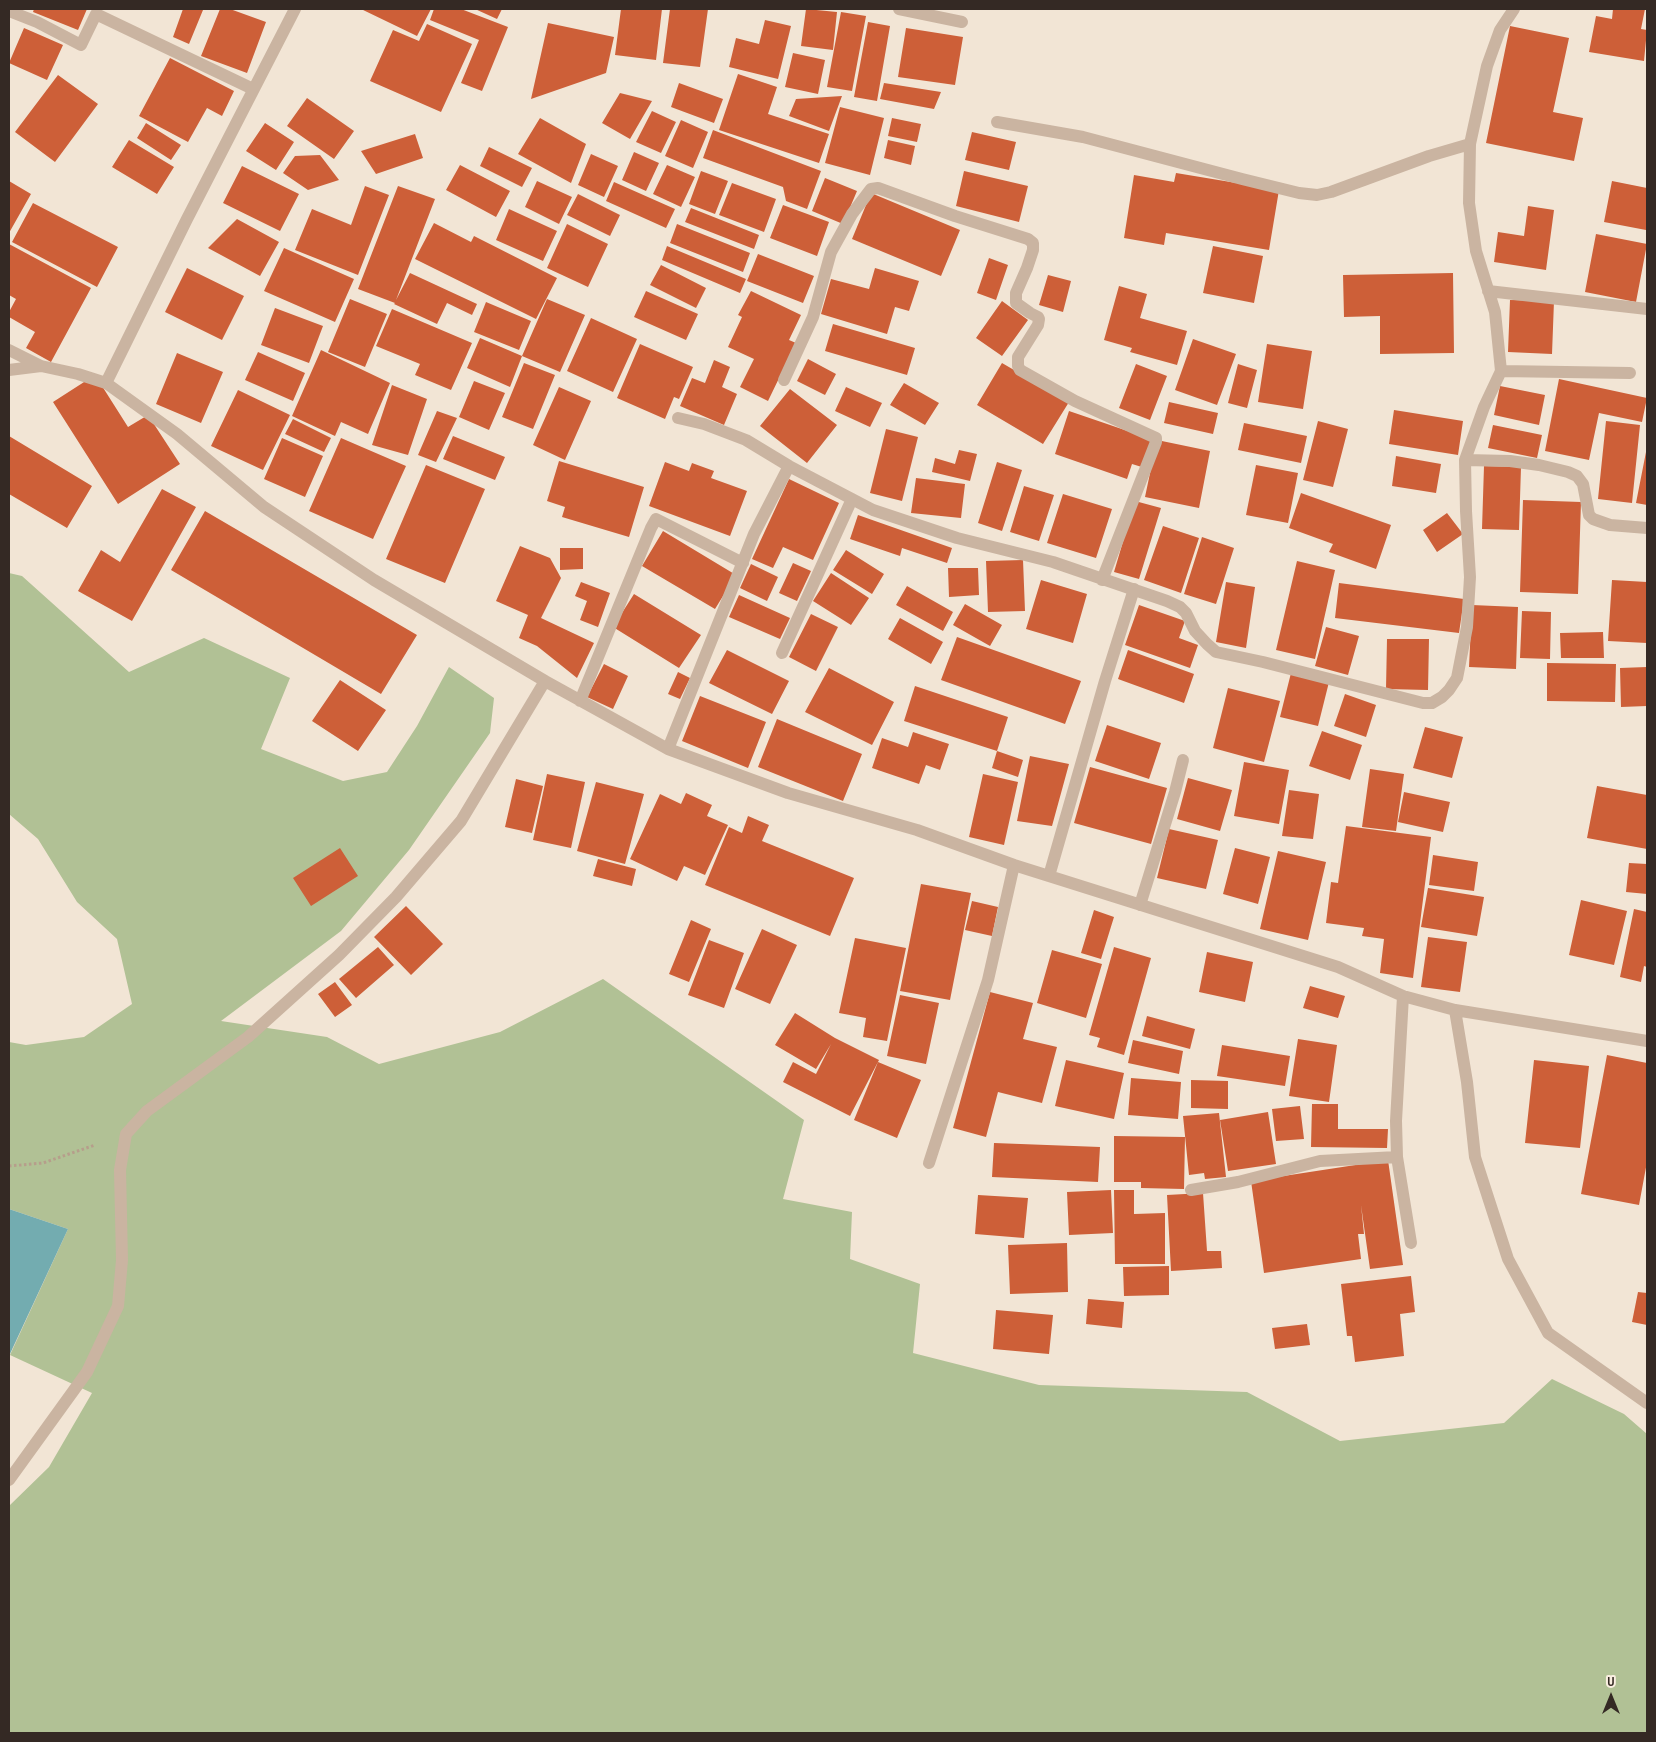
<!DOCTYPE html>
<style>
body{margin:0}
#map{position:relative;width:1656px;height:1742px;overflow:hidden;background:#f2e5d5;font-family:"Sofia Sans Condensed",sans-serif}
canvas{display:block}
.frame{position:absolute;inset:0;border:10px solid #342924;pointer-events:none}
.north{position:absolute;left:1586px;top:1672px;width:50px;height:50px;-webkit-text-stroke:4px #faefe1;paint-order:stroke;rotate:0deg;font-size:14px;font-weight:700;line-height:20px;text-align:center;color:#342924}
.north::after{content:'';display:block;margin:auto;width:18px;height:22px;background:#342924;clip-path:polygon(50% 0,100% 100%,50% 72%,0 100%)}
</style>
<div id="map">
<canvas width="1656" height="1742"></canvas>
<div class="frame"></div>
<div class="north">U</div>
</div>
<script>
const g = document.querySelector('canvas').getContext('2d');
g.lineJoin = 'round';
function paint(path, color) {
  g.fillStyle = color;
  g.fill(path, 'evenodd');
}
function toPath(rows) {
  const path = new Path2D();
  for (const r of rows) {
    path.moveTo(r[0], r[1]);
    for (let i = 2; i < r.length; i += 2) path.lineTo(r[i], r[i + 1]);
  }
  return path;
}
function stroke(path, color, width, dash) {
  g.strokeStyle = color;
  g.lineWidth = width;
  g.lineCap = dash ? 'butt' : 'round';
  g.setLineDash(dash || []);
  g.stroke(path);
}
paint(toPath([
 [9,573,22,576,129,672,204,638,290,678,261,749,343,781,387,772,417,726,449,667,494,698,490,733,409,850,341,931,221,1021,327,1037,379,1064,500,1032,603,979,804,1120,783,1199,852,1212,850,1259,920,1284,913,1353,1039,1385,1247,1392,1340,1441,1504,1423,1552,1379,1624,1414,1647,1434,1647,1733,9,1733,9,1506,49,1467,92,1393,10,1355,68,1229,9,1209,9,1042,26,1045,84,1037,132,1004,117,939,77,902,38,839,9,814]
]), '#b1c195');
paint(toPath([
 [9,1209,68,1229,9,1356]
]), '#73acb0');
paint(toPath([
 [34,9,87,9,78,30,33,12],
 [183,9,203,10,189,44,173,37],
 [220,9,230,9,266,22,247,73,201,56],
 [361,9,431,9,417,36],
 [434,9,461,9,508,27,482,91,461,83,479,40,430,20],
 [475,9,502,9,497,19],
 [621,9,662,9,656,60,615,55],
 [670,9,708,9,700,67,663,63],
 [806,9,837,12,833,50,801,46],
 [1613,9,1645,9,1641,29,1647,30,1644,61,1589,52,1596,16,1612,19],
 [841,12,866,16,852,91,827,87],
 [765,20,791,26,778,79,729,67,736,38,759,44],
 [868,22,890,26,877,101,854,97],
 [548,23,614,37,606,73,531,99],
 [427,24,472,44,441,112,370,81,393,30,419,41],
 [1510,26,1569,38,1553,112,1583,118,1574,161,1486,143],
 [24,28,63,45,47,80,9,63],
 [906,28,963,37,955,85,898,77],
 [793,53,825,60,818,94,785,87],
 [170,58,234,91,222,116,207,108,188,142,139,116],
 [738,74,777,87,768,114,829,134,819,163,719,130],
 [58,75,98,104,55,162,15,132],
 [679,83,723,99,714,123,671,107],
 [884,83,941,92,934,109,880,99],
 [620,93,652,101,630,139,602,123],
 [842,96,829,131,789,116,796,99],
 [307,98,354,131,334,159,287,126],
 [840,107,884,118,870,175,825,163],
 [652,111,676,122,661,153,636,142],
 [540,118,586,144,571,183,518,154],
 [892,118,921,124,917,142,888,136],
 [681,120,708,132,693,168,665,156],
 [146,123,181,145,171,160,137,138],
 [265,123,294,142,276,170,246,151],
 [713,130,821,171,807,209,786,201,783,187,703,158],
 [972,132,1016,142,1009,170,965,160],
 [415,134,423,158,376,174,361,151],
 [129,140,174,167,157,194,112,167],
 [888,140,915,146,911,165,884,158],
 [489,147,532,168,522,187,480,166],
 [634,152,659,163,646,191,622,180],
 [591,154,618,166,604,197,578,185],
 [320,155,339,180,308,190,283,173,295,156],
 [460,165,510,191,496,217,446,190],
 [667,165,695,177,681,207,653,194],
 [242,166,299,194,280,231,223,203],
 [701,171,728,181,715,214,689,204],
 [964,171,1028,186,1019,222,956,206],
 [1176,173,1279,190,1269,250,1166,233,1164,245,1124,238,1134,175,1174,182],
 [825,178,857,191,843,224,812,211],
 [9,181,31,194,9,233],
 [537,181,572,197,559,224,525,207],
 [1612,181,1647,188,1646,230,1604,222],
 [614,182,675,209,666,228,606,201],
 [732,183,776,199,764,232,719,215],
 [365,186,389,195,358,275,295,250,312,209,351,225],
 [398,186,435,199,396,300,410,273,477,304,472,315,447,303,437,324,394,304,395,303,358,289],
 [871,193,960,230,941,276,852,239],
 [578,194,620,215,610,236,567,215],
 [33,203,118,247,97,287,12,242],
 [783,205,829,222,817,256,770,238],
 [1528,206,1554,210,1546,270,1494,262,1498,232,1524,236],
 [691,208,759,235,754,249,685,222],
 [509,209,557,231,543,261,496,240],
 [237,219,279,242,260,276,208,248],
 [434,223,471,242,474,236,557,278,536,319,415,259],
 [567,224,608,244,588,287,547,268],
 [677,224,750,253,743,272,670,243],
 [1596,234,1647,244,1636,302,1585,292],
 [9,244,91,288,51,362,26,348,35,332,9,317,9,312,16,299,9,295],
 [667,246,746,279,740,293,662,260],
 [1213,246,1263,256,1254,303,1203,293],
 [284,248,354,279,335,322,264,291],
 [758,254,814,276,803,303,747,281],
 [989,258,1008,265,996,300,977,293],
 [661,265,706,288,696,308,650,285],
 [187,268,244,296,222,340,165,312],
 [875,268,919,281,909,311,895,307,887,334,821,314,831,279,869,289],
 [1453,273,1454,353,1380,354,1380,316,1344,317,1343,275],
 [1048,275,1071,281,1063,312,1039,305],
 [1119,286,1147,294,1140,318,1187,331,1177,365,1130,352,1132,348,1104,340],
 [646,291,698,314,686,340,634,317],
 [751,291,801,315,789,340,796,343,768,401,740,387,754,359,728,347,742,317,738,315],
 [350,299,387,314,365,367,328,352],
 [547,299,585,315,560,372,522,356],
 [1510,300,1554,301,1552,354,1508,352],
 [1002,301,1028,320,1002,356,976,338],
 [486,302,531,321,519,350,474,332],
 [275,308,323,326,309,363,261,345],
 [392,309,472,343,451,390,415,375,420,364,376,346],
 [591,318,637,339,613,392,567,371],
 [833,324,915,348,907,375,825,351],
 [480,338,522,356,510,387,467,368],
 [1193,339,1236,354,1217,405,1175,390],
 [640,344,693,367,679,399,674,397,665,419,617,398],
 [1267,344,1312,351,1303,409,1258,402],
 [321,350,390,383,368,434,341,422,335,436,292,416],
 [258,352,305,373,293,401,245,380],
 [177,353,223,372,201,423,156,404],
 [808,359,836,374,825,395,797,381],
 [714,360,730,367,722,387,737,394,724,425,680,406,692,378,705,383],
 [524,363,555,375,533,429,502,417],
 [1002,363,1069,402,1043,444,977,405],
 [1136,364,1167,376,1150,420,1119,408],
 [1238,364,1257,370,1247,408,1228,403],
 [95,375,128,427,148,415,180,464,118,504,53,402],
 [1559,379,1647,398,1642,422,1599,413,1589,460,1545,451],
 [474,381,505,393,489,430,459,417],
 [904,383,939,403,925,425,890,405],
 [392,385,427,399,408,455,372,445],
 [1500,386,1545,395,1539,425,1494,415],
 [559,387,591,401,565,460,533,445],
 [846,387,882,403,870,427,835,411],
 [790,389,837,425,807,463,760,426],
 [238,390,290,415,263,470,211,446],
 [1169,402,1218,413,1213,434,1164,423],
 [1394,410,1463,421,1458,455,1389,444],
 [437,411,457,418,436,462,418,455],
 [1069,411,1154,440,1145,468,1132,464,1127,479,1055,454],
 [293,419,331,438,324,452,285,434],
 [1318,421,1348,429,1333,487,1303,480],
 [1606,421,1640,425,1632,503,1598,499],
 [1244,423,1307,436,1301,463,1238,450],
 [1493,425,1542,435,1537,458,1488,448],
 [886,429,918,437,902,501,870,493],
 [9,436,92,486,67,528,9,494],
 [453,436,505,457,495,480,443,459],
 [282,438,323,456,305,497,264,479],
 [341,438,406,466,373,539,309,511],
 [1157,440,1210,451,1199,508,1145,497],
 [959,450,977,454,970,481,932,472,935,458,955,464],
 [1646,452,1647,452,1647,505,1636,503],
 [1396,456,1441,464,1436,493,1392,486],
 [559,461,644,487,629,537,562,517,565,507,547,501],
 [665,462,689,471,692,463,714,471,711,478,747,491,730,536,649,506],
 [997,462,1022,470,1002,531,978,523],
 [426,465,485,489,445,583,386,559],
 [1256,465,1298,473,1288,523,1246,515],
 [1484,466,1521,467,1519,530,1482,529],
 [916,478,965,484,961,518,911,513],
 [789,479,839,503,813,560,783,547,773,568,752,559],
 [1024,486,1054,495,1039,541,1010,532],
 [162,489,196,507,132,621,78,591,101,550,120,562],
 [1301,493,1391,525,1376,569,1329,552,1333,544,1289,528],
 [1063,494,1112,509,1096,558,1047,543],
 [1523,500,1581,502,1578,594,1520,592],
 [1135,501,1161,508,1139,579,1114,572],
 [205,511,417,635,381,694,171,570],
 [1447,513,1463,534,1437,552,1423,530],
 [858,515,952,548,947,563,902,548,900,556,850,539],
 [1163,526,1199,538,1181,593,1144,580],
 [663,531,736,575,715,609,642,566],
 [1202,537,1234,548,1216,604,1184,594],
 [520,546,550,558,561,578,541,618,594,643,577,678,537,646,519,638,528,615,496,601],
 [560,548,583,548,583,569,560,570],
 [846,550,884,574,872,594,833,570],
 [1023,560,1025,611,988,612,986,561],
 [1297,561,1335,570,1315,659,1276,650],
 [793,563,811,571,797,601,779,593],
 [751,564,778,577,767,601,740,588],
 [948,568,978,568,979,595,949,597],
 [831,573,869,598,851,625,813,601],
 [1041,580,1087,594,1073,643,1026,629],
 [1612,580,1647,582,1647,643,1608,641],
 [581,582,610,593,598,627,580,620,587,601,575,596],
 [1226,582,1255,587,1246,648,1216,642],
 [1339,583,1464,599,1459,633,1335,618],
 [907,586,953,612,943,631,896,605],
 [634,594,701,635,679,668,613,627],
 [739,595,790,618,780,639,729,617],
 [965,604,1002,625,990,646,953,625],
 [1139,605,1185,621,1179,638,1198,645,1190,668,1125,645],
 [1472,605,1518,607,1516,669,1469,667],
 [1522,611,1551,612,1550,659,1520,658],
 [811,614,838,627,816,671,789,657],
 [900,618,943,642,931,664,888,639],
 [1326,627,1359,636,1348,675,1315,666],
 [1603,632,1604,658,1561,658,1560,633],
 [957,637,1081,681,1065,724,941,680],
 [1387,639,1429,639,1428,690,1386,689],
 [727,650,789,681,772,714,709,683],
 [1128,650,1194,674,1184,703,1118,679],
 [1547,663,1616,664,1615,702,1547,701],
 [604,664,628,676,613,709,587,697],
 [1647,667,1647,706,1621,707,1620,668],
 [829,668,894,702,872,745,805,712],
 [678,672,690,678,680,699,668,694],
 [1291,673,1329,682,1318,726,1280,717],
 [340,680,386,710,358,751,312,721],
 [915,686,1008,717,997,751,904,721],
 [1228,688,1280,701,1264,762,1213,748],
 [1345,694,1376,705,1366,737,1334,726],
 [700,696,766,722,748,768,682,741],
 [777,719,862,754,843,801,758,767],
 [1107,725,1161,743,1149,779,1095,761],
 [1425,727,1463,737,1452,778,1413,768],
 [1322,731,1362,745,1350,780,1309,766],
 [913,732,949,744,940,770,926,765,919,784,872,768,882,738,908,747],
 [997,751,1023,760,1018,777,992,768],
 [1030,756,1069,764,1052,826,1017,821],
 [1244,762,1289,770,1279,824,1234,816],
 [1090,767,1167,788,1151,844,1074,823],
 [1370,769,1404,774,1396,831,1362,827],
 [547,774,585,782,571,848,533,840],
 [983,774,1018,782,1004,845,969,837],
 [1188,778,1232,790,1220,831,1177,819],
 [516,779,543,786,532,833,505,827],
 [596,782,644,794,625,864,577,851],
 [1597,786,1647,795,1647,849,1587,838],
 [1289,790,1319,794,1313,839,1282,836],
 [1404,792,1450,802,1443,832,1398,822],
 [686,793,712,805,707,816,728,825,705,875,684,866,677,881,630,859,660,794,681,804],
 [748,816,769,825,762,841,854,878,830,936,705,885,729,827,742,833],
 [1346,826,1431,837,1413,978,1380,973,1384,939,1362,936,1364,928,1326,923,1331,882,1338,883],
 [1169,829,1218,840,1206,889,1157,878],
 [340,848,358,876,311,906,293,878],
 [1235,848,1270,857,1258,904,1223,894],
 [1278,851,1326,862,1308,940,1260,929],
 [1433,855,1478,862,1474,891,1429,885],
 [598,859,636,869,632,886,593,876],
 [1629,863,1647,864,1647,894,1626,892],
 [921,884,971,893,950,1000,900,991],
 [1428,888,1484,897,1477,936,1421,927],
 [1581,900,1627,911,1614,965,1569,955],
 [972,901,998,907,992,936,965,930],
 [406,906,443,944,411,975,374,937],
 [1634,909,1647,912,1647,967,1644,966,1641,982,1620,977],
 [1094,910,1114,917,1101,959,1081,953],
 [691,920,711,929,689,982,669,974],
 [762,929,797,945,770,1004,735,989],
 [1428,937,1467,942,1460,992,1421,987],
 [855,938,906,948,887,1041,863,1037,866,1018,839,1013],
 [709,940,744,953,724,1008,688,995],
 [378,947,394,965,356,998,339,979],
 [1114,947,1151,958,1124,1055,1097,1047,1100,1038,1089,1035],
 [1052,950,1102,964,1086,1018,1037,1003],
 [1207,952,1253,962,1245,1002,1199,992],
 [335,982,352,1005,335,1017,318,994],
 [1310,986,1345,996,1338,1018,1303,1008],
 [990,992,1033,1003,1023,1039,1057,1047,1042,1103,998,1092,986,1137,953,1128],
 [900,995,939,1003,926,1064,887,1056],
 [795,1013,835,1038,879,1060,850,1116,783,1082,793,1062,816,1074,831,1044,816,1069,775,1045],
 [1147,1016,1195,1029,1190,1049,1142,1036],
 [1298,1039,1337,1045,1329,1102,1289,1096],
 [1133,1040,1183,1051,1179,1074,1128,1063],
 [1222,1045,1290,1056,1285,1086,1217,1076],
 [1607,1055,1647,1063,1647,1162,1639,1205,1581,1194],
 [1066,1060,1124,1073,1114,1119,1055,1106],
 [1534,1060,1589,1066,1580,1148,1525,1143],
 [878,1062,921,1080,897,1138,854,1120],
 [1131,1078,1181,1082,1178,1119,1128,1115],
 [1191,1080,1228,1081,1228,1109,1191,1108],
 [1312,1104,1338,1104,1338,1129,1388,1129,1387,1148,1311,1147],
 [1300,1106,1304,1139,1276,1141,1272,1109],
 [1268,1112,1276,1164,1228,1171,1220,1120],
 [1219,1113,1226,1177,1205,1179,1204,1173,1189,1175,1183,1116],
 [1114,1136,1185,1137,1184,1189,1141,1188,1141,1182,1114,1182],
 [994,1143,1100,1147,1098,1182,992,1177],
 [1388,1160,1403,1265,1370,1269,1361,1205,1364,1234,1358,1234,1361,1259,1264,1273,1251,1181],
 [1111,1190,1113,1233,1069,1235,1067,1192],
 [1114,1190,1134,1190,1134,1214,1165,1213,1165,1264,1115,1264],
 [1203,1193,1207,1251,1221,1251,1222,1268,1171,1271,1167,1195],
 [978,1195,1028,1198,1024,1238,975,1234],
 [1067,1243,1068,1292,1010,1294,1008,1245],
 [1169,1266,1169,1295,1124,1296,1123,1267],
 [1411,1276,1415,1312,1400,1314,1404,1356,1355,1362,1352,1336,1347,1336,1341,1284],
 [1638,1292,1647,1293,1647,1325,1632,1322],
 [1088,1299,1124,1302,1122,1328,1086,1324],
 [996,1310,1053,1315,1049,1354,993,1349],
 [1307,1324,1310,1345,1275,1349,1272,1328]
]), '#cd5f38');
stroke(toPath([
 [9,1166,43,1163,95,1145]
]), '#b69e8b', 3, [2.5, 2.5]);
stroke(toPath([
 [899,9,962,22],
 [9,11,37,22,81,45,96,14,253,89],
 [997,122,1083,137,1242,179,1299,193,1317,195,1331,192,1429,156,1470,144],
 [1488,291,1647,309],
 [9,350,41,366,78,374,106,383,177,434,264,507,374,580,545,681,668,749,788,793,917,830,1014,865,1338,967,1403,996,1455,1010,1647,1041],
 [9,370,41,366],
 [1501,371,1630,373],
 [784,380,813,317,831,252,852,214,871,189,878,188,955,216,1028,239,1033,243,1033,250,1027,268,1016,293,1016,303,1030,313,1038,317,1039,319,1038,325,1018,357,1018,366,1020,370,1075,401,1156,438,1156,442,1102,580],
 [106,383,187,219,295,9],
 [1465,460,1510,461,1539,465,1568,472,1577,476,1583,484,1589,515,1593,519,1610,525,1647,528],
 [789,466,873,510,957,538,1053,562,1167,601,1180,607,1186,613,1195,631,1207,644,1216,652,1263,662,1423,703,1432,703,1442,697,1449,690,1457,678,1467,627,1470,577,1466,511,1465,460,1484,407,1501,371,1495,312,1476,251,1469,203,1470,144,1487,66,1500,30,1514,9],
 [782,653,852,499],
 [580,701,651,528,656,519,743,563],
 [668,749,754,534,789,466,746,440,704,424,678,418],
 [1049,876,1105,681,1134,589],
 [1140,905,1175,792,1183,760],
 [1403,996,1396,1121,1397,1157,1411,1243],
 [1455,1010,1467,1082,1475,1157,1508,1259,1548,1333,1647,1403],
 [929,1163,988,980,1014,865],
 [1191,1190,1238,1182,1320,1161,1397,1157],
 [9,1480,87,1372,118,1306,122,1260,120,1170,126,1134,147,1111,248,1037,339,955,396,897,461,821,545,681]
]), '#cab4a1', 12);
</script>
